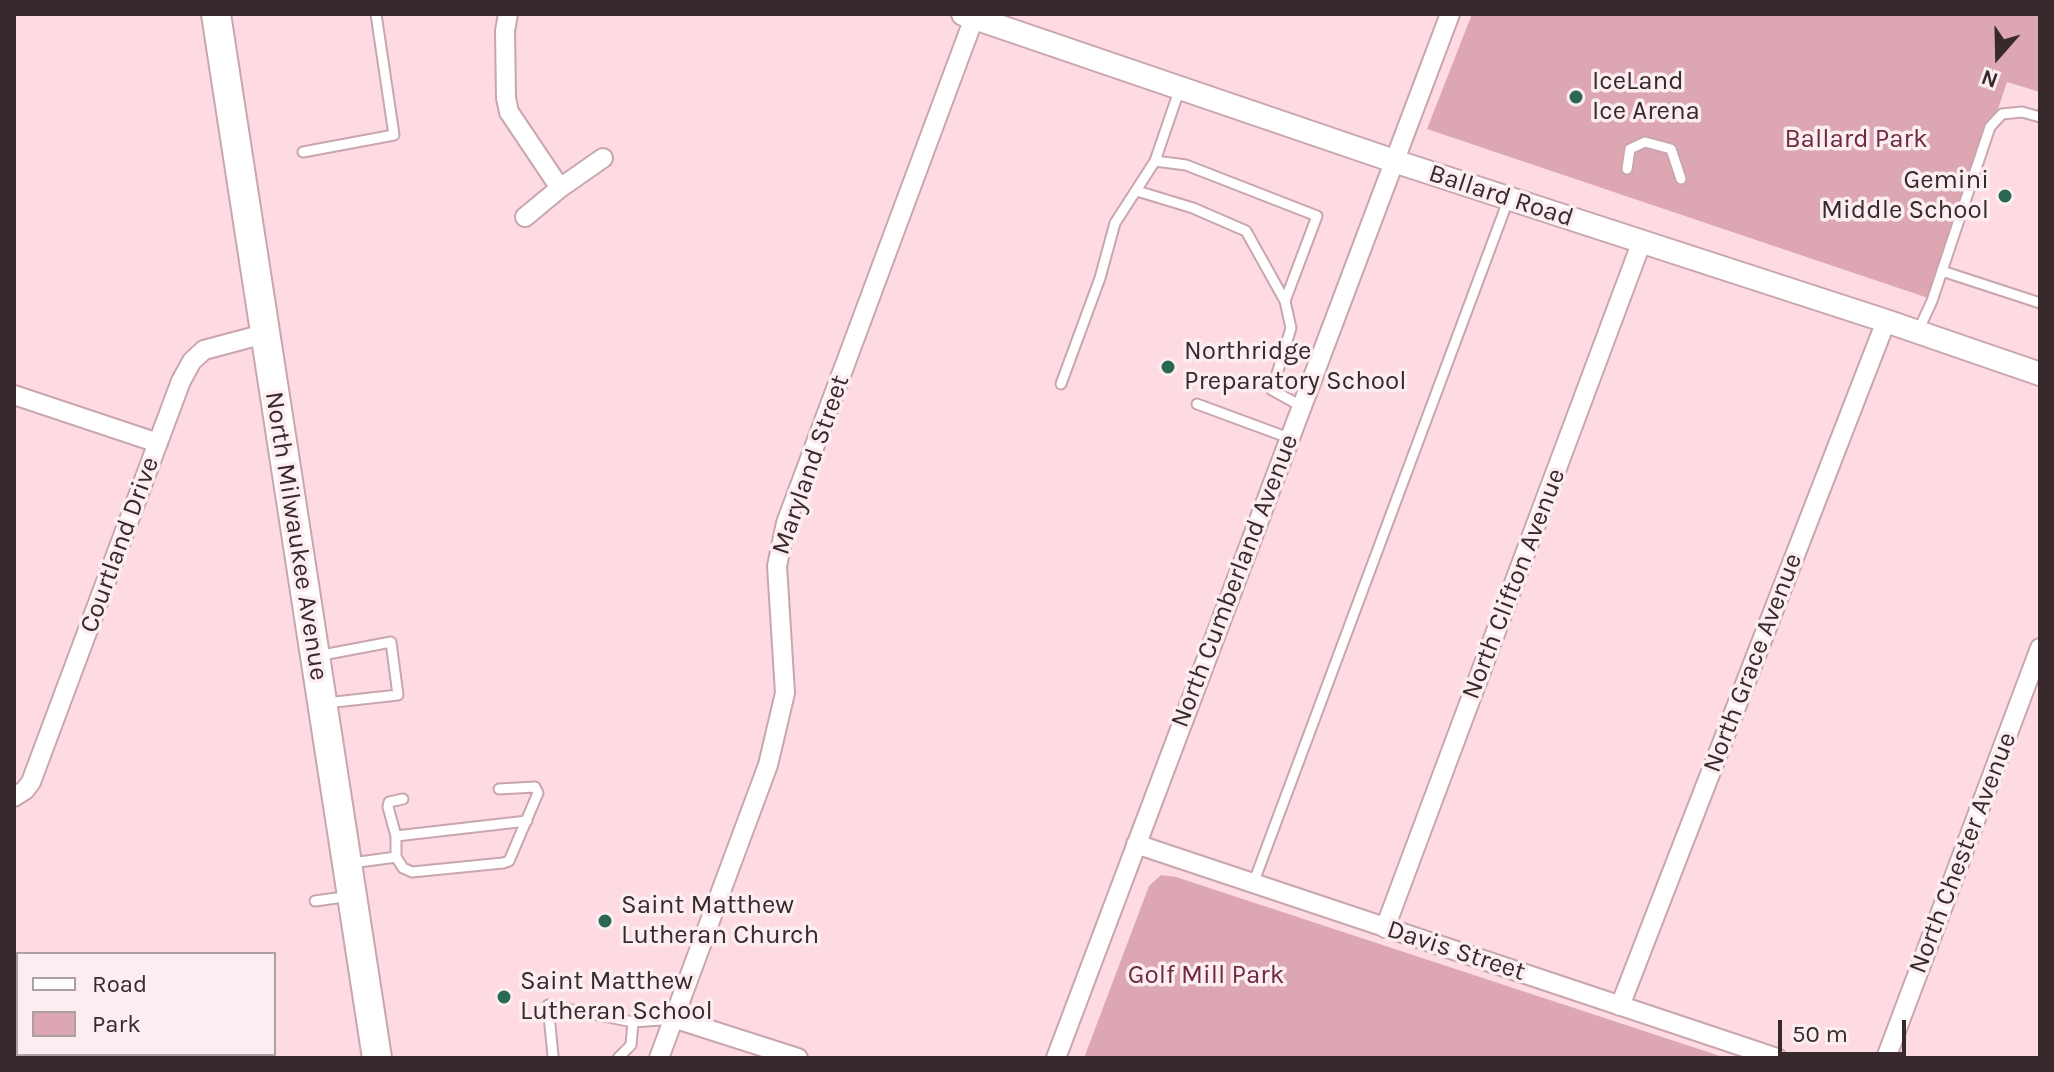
<!DOCTYPE html>
<style>
body{margin:0}
#map{position:relative;width:2054px;height:1072px;overflow:hidden;background:#fedae2;font-family:Karla,sans-serif}
canvas{display:block}
.frame{position:absolute;inset:0;border:16px solid #37292c;pointer-events:none}
.legend{position:absolute;left:16px;top:952px;width:260px;height:104px;box-sizing:border-box;background:#fcedf1;border:2px solid #ad9fa2;margin:0;padding:10px 14px;list-style:none;font-size:24px;color:#37292c}
.legend li{display:flex;align-items:center;gap:16px;height:40px}
.legend b{width:40px;border:2px solid #ad9fa2}
.north{position:absolute;left:1958px;top:16px;width:80px;height:80px;-webkit-text-stroke:6px #fcedf1;paint-order:stroke;rotate:200deg;font-size:22px;font-weight:700;line-height:32px;text-align:center;color:#37292c}
.north::after{content:'';display:block;margin:auto;width:28px;height:36px;background:#37292c;clip-path:polygon(50% 0,100% 100%,50% 72%,0 100%)}
.scale{position:absolute;left:1778px;top:1020px;width:128px;height:36px;box-sizing:border-box;border:4px solid #37292c;border-top:0;padding-left:10px;font-size:24px;line-height:28px;white-space:nowrap;color:#37292c;-webkit-text-stroke:6px #fcedf1;paint-order:stroke}
</style>
<div id="map">
<canvas width="2054" height="1072"></canvas>
<div class="frame"></div>
<ul class="legend">
<li><b style="height:10px;background:#fff"></b>Road</li>
<li><b style="height:22px;background:#dca7b3"></b>Park</li>
</ul>
<div class="north">N</div>
<div class="scale">50 m</div>
</div>
<script>
const g = document.querySelector('canvas').getContext('2d');
g.lineJoin = 'round';
function paint(path, color) {
  g.fillStyle = color;
  g.fill(path, 'evenodd');
}
function toPath(rows) {
  const path = new Path2D();
  for (const r of rows) {
    path.moveTo(r[0], r[1]);
    for (let i = 2; i < r.length; i += 2) path.lineTo(r[i], r[i + 1]);
  }
  return path;
}
function stroke(path, color, width, dash) {
  g.strokeStyle = color;
  g.lineWidth = width;
  g.lineCap = dash ? 'butt' : 'round';
  g.setLineDash(dash || []);
  g.stroke(path);
}
function drawText(font, color, halo, rows, align = 'center') {
  g.font = font + ' Karla,sans-serif';
  g.lineWidth = 7;
  g.setLineDash([]);
  g.textBaseline = 'middle';
  g.strokeStyle = halo;
  g.fillStyle = color;
  for (const [text, x, y, turn = 0] of rows) {
    g.save();
    g.translate(x, y);
    g.rotate((+turn || 0) * Math.PI / 180);
    g.textAlign = isNaN(turn) ? turn : align;
    if (halo) g.strokeText(text, 0, 0);
    g.fillText(text, 0, 0);
    g.restore();
  }
}
paint(toPath([
 [1472,14,2040,14,2040,92,2007,82,1934,300,1427,129],
 [1161,875,1176,877,1726,1058,1084,1058,1149,886]
]), '#dca7b3');
const service = toPath([
 [303,152,394,135,376,14],
 [1155,161,1186,165,1317,216,1285,301],
 [1627,169,1630,149,1645,142,1671,149,1681,179],
 [1137,191,1193,208,1246,231,1285,301,1291,328,1272,390,1301,406],
 [1942,271,2040,303],
 [1918,331,1932,301,1990,127,2002,114,2022,112,2040,117],
 [1061,384,1100,278,1115,223,1155,161,1180,88],
 [1197,404,1289,438],
 [317,656,391,642,398,695,326,703],
 [403,799,389,802,388,807,396,836,396,857,403,868,412,872,503,863,509,861,538,793,535,787,499,789],
 [396,836,527,821],
 [352,863,396,857],
 [1253,884,1509,198],
 [315,901,351,896],
 [553,1056,548,1005,633,1022,675,1019],
 [618,1058,631,1045,633,1022]
]);
const minor = toPath([
 [508,14,505,31,506,98,509,112,560,188],
 [525,217,560,188,603,158],
 [14,395,158,443],
 [14,797,25,790,31,782,181,381,192,361,204,350,264,334],
 [1136,844,1777,1058],
 [1385,928,1642,241],
 [1620,1006,1886,321],
 [676,1019,798,1058],
 [659,1058,768,765,785,693,777,566,786,523,974,18],
 [1056,1058,1450,14],
 [1886,1058,2040,648]
]);
const tertiary = toPath([
 [963,14,1394,161,1886,321,2040,374]
]);
const primary = toPath([
 [216,14,377,1058]
]);
stroke(service, '#c9a6ae', 13);
stroke(minor, '#c9a6ae', 22);
stroke(tertiary, '#c9a6ae', 26);
stroke(primary, '#c9a6ae', 32);
stroke(service, '#fff', 9);
stroke(minor, '#fff', 18);
stroke(tertiary, '#fff', 22);
stroke(primary, '#fff', 28);
for (const [x, y, r, color] of [
 [1576,97,8,"#2b6854"],
 [2005,196,8,"#2b6854"],
 [1168,367,8,"#2b6854"],
 [605,921,8,"#2b6854"],
 [504,997,8,"#2b6854"]
]) {
  const dot = new Path2D();
  dot.arc(x, y, r, 0, 2 * Math.PI);
  g.fillStyle = color;
  g.fill(dot);
  stroke(dot, '#fcedf1', 3);
}
drawText('26px', '#37292c', '#fcedf1', [
 ["IceLand",1592,82],
 ["Ice Arena",1592,112],
 ["Gemini",1989,181,"right"],
 ["Middle School",1989,211,"right"],
 ["Northridge",1184,352],
 ["Preparatory School",1184,382],
 ["Saint Matthew",621,906],
 ["Lutheran Church",621,936],
 ["Saint Matthew",520,982],
 ["Lutheran School",520,1012]
], 'left');
drawText('26px', '#6e2a40', '#fcedf1', [
 ["Ballard Park",1856,140],
 ["Golf Mill Park",1206,976]
]);
drawText('26px', '#37292c', '#fcedf1', [
 ["Ballard Road",1501,196,18],
 ["Maryland Street",811,465,-71],
 ["North Milwaukee Avenue",296,536,81],
 ["Courtland Drive",120,545,-70],
 ["North Cumberland Avenue",1235,581,-69],
 ["North Clifton Avenue",1514,584,-69],
 ["North Grace Avenue",1753,663,-69],
 ["North Chester Avenue",1963,853,-69],
 ["Davis Street",1456,951,18]
]);
</script>
